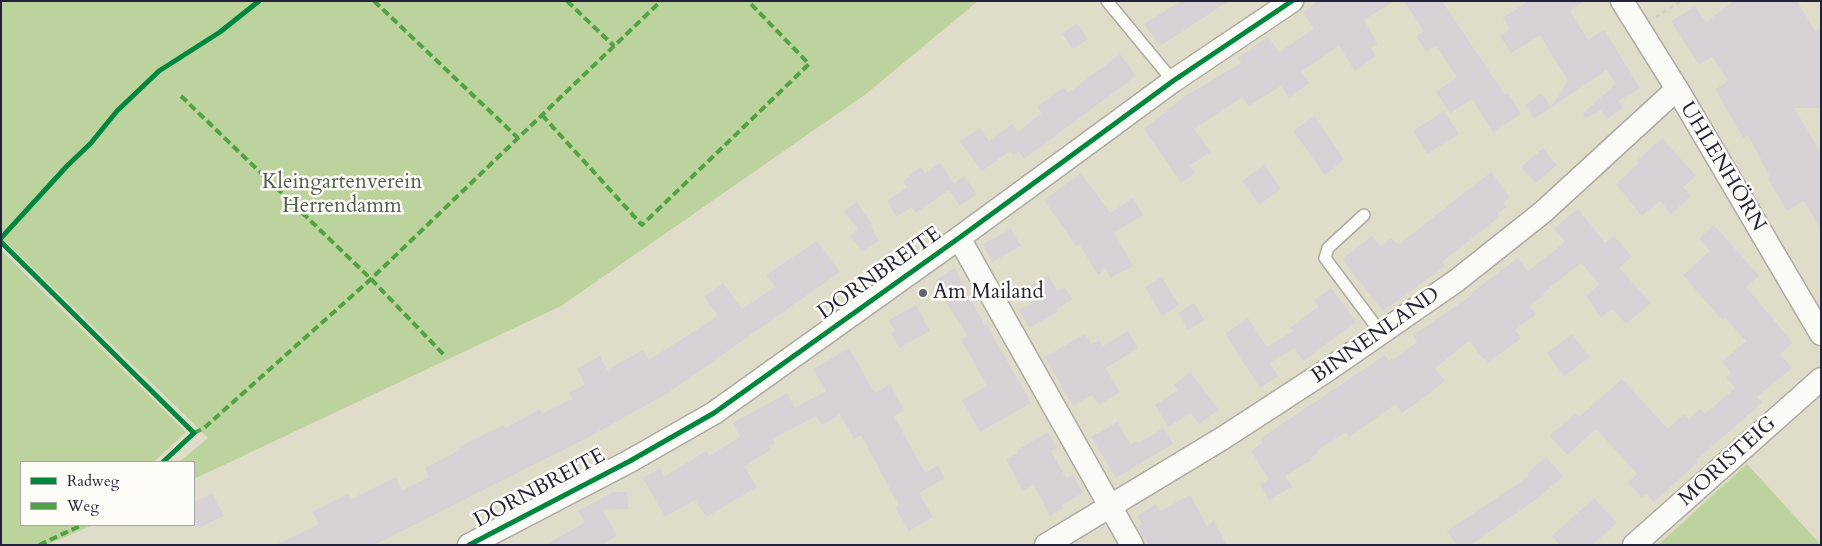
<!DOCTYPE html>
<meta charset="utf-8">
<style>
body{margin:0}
#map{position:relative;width:1822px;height:546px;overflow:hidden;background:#e0dcca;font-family:Cardo,serif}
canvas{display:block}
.frame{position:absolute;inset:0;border:2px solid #22223b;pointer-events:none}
.legend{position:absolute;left:20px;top:461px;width:175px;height:65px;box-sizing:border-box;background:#fdfcf7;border:1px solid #a5a5ac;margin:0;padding:6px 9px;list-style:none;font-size:15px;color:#22223b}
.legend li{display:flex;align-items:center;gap:10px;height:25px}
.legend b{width:25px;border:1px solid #a5a5ac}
</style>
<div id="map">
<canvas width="1822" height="546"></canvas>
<div class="frame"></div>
<ul class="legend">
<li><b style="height:6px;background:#00873e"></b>Radweg</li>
<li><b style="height:6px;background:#50a245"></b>Weg</li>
</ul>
</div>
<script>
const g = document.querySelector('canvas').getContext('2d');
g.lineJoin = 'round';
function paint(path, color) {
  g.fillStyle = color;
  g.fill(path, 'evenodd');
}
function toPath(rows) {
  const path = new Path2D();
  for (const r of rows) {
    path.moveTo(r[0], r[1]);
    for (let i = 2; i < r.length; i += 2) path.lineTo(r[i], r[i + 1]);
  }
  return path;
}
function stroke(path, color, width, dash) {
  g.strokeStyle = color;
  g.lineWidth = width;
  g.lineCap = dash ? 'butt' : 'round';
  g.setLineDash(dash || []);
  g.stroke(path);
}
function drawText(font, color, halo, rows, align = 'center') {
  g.font = font + ' Cardo,serif';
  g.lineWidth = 5;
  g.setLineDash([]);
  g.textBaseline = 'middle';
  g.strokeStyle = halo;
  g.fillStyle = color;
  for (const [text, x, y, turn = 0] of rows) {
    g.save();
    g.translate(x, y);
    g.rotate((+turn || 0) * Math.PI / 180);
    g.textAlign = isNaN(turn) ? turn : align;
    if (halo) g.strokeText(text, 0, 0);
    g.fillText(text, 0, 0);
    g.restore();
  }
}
paint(toPath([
 [1,1,978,1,866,94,561,306,194,479,194,462,179,462,208,438,6,242,1,248],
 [1,250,186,432,154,462,21,462,21,525,93,525,46,545,1,545],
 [1747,464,1821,545,1658,545]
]), '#bdd39d');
paint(toPath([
 [1181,1,1229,1,1160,46,1144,24],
 [1319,1,1394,1,1364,20,1378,44,1371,48,1376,56,1355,71,1339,46,1301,72,1309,83,1289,98,1281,86,1249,106,1242,97,1194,129,1211,152,1190,165,1195,173,1181,183,1144,129,1185,96,1241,63,1238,58,1268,37,1279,52,1314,29,1303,12],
 [1404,1,1442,1,1505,95,1508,93,1521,114,1493,132,1472,99,1450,113,1436,92,1457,77,1436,46,1426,52,1416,36,1424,31],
 [1528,1,1584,1,1570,11,1588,40,1604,30,1640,88,1618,101,1623,108,1607,119,1601,110,1586,118,1583,113,1616,84,1606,70,1534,119,1525,105,1541,93,1551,107,1568,81,1540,35,1511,53,1500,36,1510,29,1503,18],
 [1734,1,1797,1,1815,31,1821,28,1821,108,1794,108,1821,153,1821,230,1804,201,1787,211,1768,179,1770,177,1748,135,1743,138,1719,96,1716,89,1728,81,1712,57,1699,65,1671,21,1695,6,1706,22],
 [1077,23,1088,39,1073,49,1062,34],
 [1120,54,1136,76,1024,159,1019,151,1014,155,1010,151,982,171,960,142,980,128,989,141,1012,124,1018,132,1042,113,1037,107,1064,87,1068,93],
 [1444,111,1459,134,1427,154,1413,131],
 [1314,116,1344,160,1325,175,1293,131],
 [1662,138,1696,176,1683,187,1691,196,1671,214,1660,201,1642,216,1616,184,1639,163,1637,161],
 [1543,148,1557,165,1536,183,1521,167],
 [940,163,954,184,964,176,977,194,960,206,949,190,916,213,911,207,897,217,887,201,907,187,903,182,909,176,921,167,925,173],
 [1264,165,1281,189,1259,205,1242,181],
 [1491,172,1510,197,1503,203,1507,207,1497,214,1499,217,1442,262,1445,266,1383,311,1342,259,1372,236,1380,246,1391,238,1398,245],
 [1081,173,1110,213,1133,198,1143,215,1114,233,1133,266,1111,278,1106,269,1098,275,1079,244,1076,246,1044,200],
 [857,202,872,225,871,226,879,241,862,251,850,236,858,229,844,211],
 [1578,209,1605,243,1614,236,1632,257,1619,268,1651,303,1626,324,1612,309,1601,318,1586,296,1599,284,1581,263,1543,293,1544,295,1530,306,1536,314,1515,330,1521,339,1488,362,1485,359,1484,360,1469,341,1435,368,1445,381,1418,402,1402,413,1396,404,1349,437,1346,432,1316,451,1318,453,1311,458,1312,460,1285,476,1292,487,1269,500,1260,484,1269,479,1251,451,1263,442,1261,438,1385,355,1389,361,1391,358,1393,360,1417,342,1413,335,1472,295,1471,293,1518,258,1528,271,1565,242,1554,228],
 [1714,225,1759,276,1746,287,1793,343,1780,354,1792,368,1757,397,1762,403,1696,460,1698,462,1654,502,1646,494,1642,498,1628,482,1637,474,1596,429,1567,455,1549,436,1576,413,1579,417,1622,379,1668,429,1684,414,1689,419,1700,409,1705,414,1735,388,1726,377,1731,373,1722,362,1746,341,1725,318,1722,320,1683,275,1710,251,1699,238],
 [1011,229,1021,246,992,262,983,244],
 [817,241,840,272,668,393,585,439,374,545,275,545,319,524,312,512,348,494,351,499,396,477,402,490,429,477,425,468,460,450,459,447,504,425,506,428,540,409,542,414,572,399,569,393,585,385,577,369,600,356,607,370,643,350,649,360,718,316,704,297,723,283,742,309,775,287,766,275],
 [955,268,985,326,987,325,1031,403,980,432,962,400,987,386,961,339,967,336,934,281],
 [1048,275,1057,291,1065,287,1072,300,1056,309,1058,312,1029,328,1019,310,1036,301,1028,287],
 [1162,277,1179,305,1162,316,1145,287],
 [1331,288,1356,322,1303,361,1294,348,1270,363,1278,376,1260,388,1225,334,1248,318,1267,347,1293,331,1290,328,1319,306,1314,300],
 [1194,303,1204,320,1188,330,1178,313],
 [916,305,930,331,899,348,891,333,895,331,889,320],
 [1128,331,1138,348,1106,368,1120,392,1099,405,1092,395,1073,406,1045,357,1085,334,1091,344,1099,340,1103,346],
 [1572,334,1590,357,1564,376,1547,353],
 [849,348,875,393,890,384,904,410,894,416,925,473,938,465,945,478,919,493,933,517,909,531,895,508,899,506,861,435,854,439,840,414,822,425,816,416,773,439,775,443,769,446,771,450,744,466,757,487,706,517,695,500,665,517,643,478,660,468,664,477,706,451,709,456,740,437,733,423,787,393,795,408,826,391,813,369],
 [1190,372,1219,410,1199,424,1191,413,1168,427,1155,405,1178,390,1174,385],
 [1118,422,1130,444,1137,441,1138,443,1164,428,1173,444,1116,478,1091,437],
 [1048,432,1057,448,1051,451,1066,478,1073,475,1083,493,1061,505,1063,508,1050,516,1034,485,1023,491,1006,459,1018,453,1017,450],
 [1546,457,1563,476,1538,498,1470,545,1456,545,1447,531,1529,476,1527,473],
 [613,492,627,492,628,509,603,510,617,536,602,545,546,545,585,522,578,511],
 [212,493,224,516,198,528,194,519,194,502],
 [1190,495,1207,526,1214,521,1227,545,1148,545,1137,527,1142,524,1137,516,1156,504,1160,511],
 [1594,498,1617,523,1592,545,1560,545,1552,536]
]), '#d8d2d7');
const service = toPath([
 [1107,1,1173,81],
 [1364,215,1328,248,1325,258,1381,333]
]);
const minor = toPath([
 [1622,1,1677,89,1821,334],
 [959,238,1132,545],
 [469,545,630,461,714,413,959,238,1173,81,1292,1],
 [1046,545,1223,438,1329,369,1456,281,1543,212,1677,89],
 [1634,545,1821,379]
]);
stroke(service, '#adaaa2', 14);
stroke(minor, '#adaaa2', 25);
stroke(toPath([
 [1656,17,1681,1]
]), '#d1cfcc', 3, [4, 4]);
stroke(service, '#fafaf7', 11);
stroke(minor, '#fafaf7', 22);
stroke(toPath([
 [374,1,518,138],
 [567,1,614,46],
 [181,96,371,279,445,356],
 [542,115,642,225,809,64,748,1],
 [194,433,204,428,371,279,661,1],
 [39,545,82,525]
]), '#50a245', 4, [8, 4]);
stroke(toPath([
 [1,238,67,166,91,143,117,111,159,71,220,32,259,1],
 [1,242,194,433,163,462],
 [469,545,630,461,714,413,959,238,1173,81,1292,1]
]), '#00873e', 5);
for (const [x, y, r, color] of [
 [923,293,5,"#64636d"]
]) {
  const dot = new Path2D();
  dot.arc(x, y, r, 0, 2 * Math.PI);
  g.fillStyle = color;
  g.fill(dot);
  stroke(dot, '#fdfcf7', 2);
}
drawText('21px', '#22223b', '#fdfcf7', [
 ["UHLENHÖRN",1722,167,59],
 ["DORNBREITE",880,274,-35],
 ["BINNENLAND",1376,336,-35],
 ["MORISTEIG",1728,462,-42],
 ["DORNBREITE",540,489,-28]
]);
drawText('21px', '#4e5e50', '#fdfcf7', [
 ["Kleingartenverein",342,183],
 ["Herrendamm",342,207]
]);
drawText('21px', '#22223b', '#fdfcf7', [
 ["Am Mailand",933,293]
], 'left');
</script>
